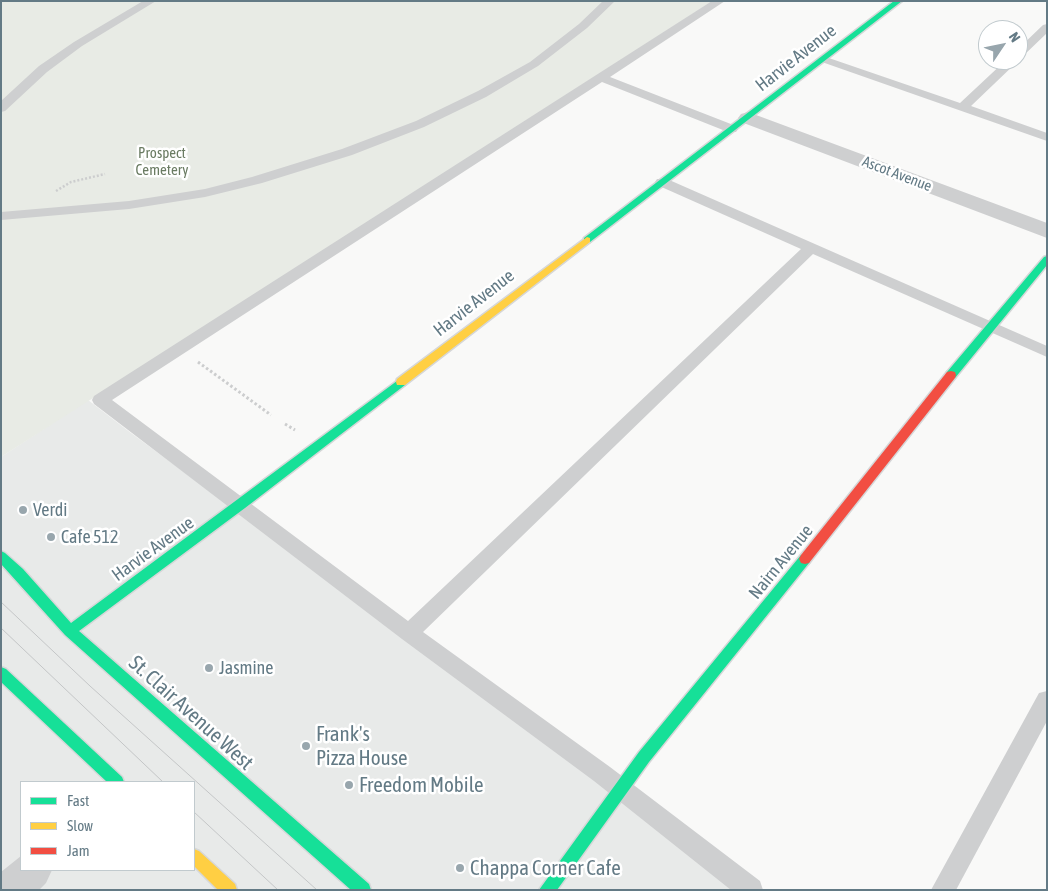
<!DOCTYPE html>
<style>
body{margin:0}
#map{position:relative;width:1048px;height:891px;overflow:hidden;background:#f9f9f8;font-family:"Asap Condensed",sans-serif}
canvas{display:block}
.frame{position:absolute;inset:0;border:2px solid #637a85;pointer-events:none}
.legend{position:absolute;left:20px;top:781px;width:175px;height:90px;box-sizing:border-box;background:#fff;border:1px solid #c1cace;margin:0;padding:6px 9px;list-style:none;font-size:15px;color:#637a85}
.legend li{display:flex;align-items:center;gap:10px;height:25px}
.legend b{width:25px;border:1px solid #c1cace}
.north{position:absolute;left:978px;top:20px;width:50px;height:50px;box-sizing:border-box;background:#fff;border:1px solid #c1cace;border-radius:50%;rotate:56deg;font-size:14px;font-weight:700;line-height:20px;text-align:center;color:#637a85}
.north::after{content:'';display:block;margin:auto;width:18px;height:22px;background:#98a6ad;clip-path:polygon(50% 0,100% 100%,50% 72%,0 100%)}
</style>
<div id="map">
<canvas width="1048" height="891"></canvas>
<div class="frame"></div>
<ul class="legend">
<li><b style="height:6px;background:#16e098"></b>Fast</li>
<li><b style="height:6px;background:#ffcf43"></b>Slow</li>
<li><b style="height:6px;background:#f24e42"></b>Jam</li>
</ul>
<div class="north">N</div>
</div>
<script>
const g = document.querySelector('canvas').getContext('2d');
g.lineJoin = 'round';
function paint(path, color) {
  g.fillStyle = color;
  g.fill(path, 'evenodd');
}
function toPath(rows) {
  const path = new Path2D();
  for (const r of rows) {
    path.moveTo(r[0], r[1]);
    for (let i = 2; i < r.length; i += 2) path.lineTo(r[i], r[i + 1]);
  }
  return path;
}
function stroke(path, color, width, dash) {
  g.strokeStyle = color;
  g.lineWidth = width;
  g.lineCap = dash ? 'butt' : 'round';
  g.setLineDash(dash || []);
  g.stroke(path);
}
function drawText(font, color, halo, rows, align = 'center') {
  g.font = font + ' "Asap Condensed",sans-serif';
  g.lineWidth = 5;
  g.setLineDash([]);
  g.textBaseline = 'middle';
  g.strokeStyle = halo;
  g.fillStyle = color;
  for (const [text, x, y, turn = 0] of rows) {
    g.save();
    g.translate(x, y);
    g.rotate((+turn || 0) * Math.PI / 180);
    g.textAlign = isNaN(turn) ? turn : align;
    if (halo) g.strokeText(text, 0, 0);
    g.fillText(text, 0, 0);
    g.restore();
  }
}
paint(toPath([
 [88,400,131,433,752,890,1,890,1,457],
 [21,782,194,782,194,870,21,870]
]), '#e8eae9');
paint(toPath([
 [1,1,713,1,1,457]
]), '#e8ebe5');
const fast = toPath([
 [894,1,902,1,590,242,584,242,584,238,894,1],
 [1047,256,1047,265,955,378,947,378,946,375,947,372,1044,257,1047,256],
 [401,378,406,382,405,385,245,508,79,631,369,884,371,890,351,890,65,635,1,564,1,551,5,553,23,569,71,623,401,378],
 [805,554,809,555,811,559,809,563,649,762,557,890,539,890,639,752,801,555,805,554],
 [1,667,6,669,122,777,124,782,107,782,1,682,1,667]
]);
const slow = toPath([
 [587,237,590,238,590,242,405,385,397,385,396,382,397,379,587,237],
 [194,849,199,851,235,884,237,890,218,890,194,866,194,849]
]);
const jam = toPath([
 [951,371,955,372,956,375,955,378,809,563,805,564,801,563,799,559,801,555,947,372,951,371]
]);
stroke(fast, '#d6d7d8', 3);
stroke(slow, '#d6d7d8', 3);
stroke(jam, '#d6d7d8', 3);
stroke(toPath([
 [56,191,71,182,105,174]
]), '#cccdce', 2.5, [2, 2]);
stroke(toPath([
 [198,362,271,415],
 [285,424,295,430]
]), '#cccdce', 3, [2.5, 2.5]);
paint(toPath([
 [143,1,156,1,82,46,47,72,5,111,1,112,1,101,39,66,74,42,143,1],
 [603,1,615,1,587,28,538,66,486,97,424,127,352,155,262,183,205,197,129,209,1,220,1,212,129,201,205,189,252,177,342,149,416,121,478,91,530,62,579,24,603,1],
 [712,1,725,1,610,77,736,126,738,129,736,132,728,132,602,82,112,400,408,621,801,249,657,185,655,182,657,179,667,179,1047,346,1047,357,813,254,423,632,610,767,760,881,763,890,731,890,594,781,402,639,94,404,92,400,94,396,712,1],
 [1047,24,1047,33,1022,57,1018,58,1018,49,1043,25,1047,24],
 [823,56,960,103,1006,60,1018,59,1017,62,971,106,1047,133,1047,141,819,61,817,59,823,56],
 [1047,691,1047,721,956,890,931,890,1039,693,1047,691]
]), '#cecfd0');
paint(toPath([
 [748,112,1047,223,1047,238,741,122,738,118,741,114,748,112],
 [21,856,21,870,52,870,46,883,39,890,1,890,1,872,21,856]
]), '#cecfd0');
paint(fast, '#16e098');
paint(slow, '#ffcf43');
paint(jam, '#f24e42');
stroke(toPath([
 [1,602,90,686,317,890],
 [1,628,163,782],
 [194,812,278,890]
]), '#c4c6c7', 1);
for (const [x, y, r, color] of [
 [23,510,5,"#98a6ad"],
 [51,537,5,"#98a6ad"],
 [209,668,5,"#98a6ad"],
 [306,746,5,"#98a6ad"],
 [349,785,5,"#98a6ad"],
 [460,868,5,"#98a6ad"]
]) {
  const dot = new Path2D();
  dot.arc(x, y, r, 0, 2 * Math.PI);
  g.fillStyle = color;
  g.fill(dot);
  stroke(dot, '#fff', 2);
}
drawText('15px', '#6a7b62', '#fff', [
 ["Prospect",162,153],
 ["Cemetery",162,170]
]);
drawText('15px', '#637a85', '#fff', [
 ["Ascot Avenue",897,174,21]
]);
drawText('18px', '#637a85', '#fff', [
 ["Harvie Avenue",796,58,-38],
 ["Harvie Avenue",474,303,-38],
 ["Harvie Avenue",153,549,-36],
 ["Nairn Avenue",781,562,-51]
]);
drawText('18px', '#637a85', '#fff', [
 ["Verdi",33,510],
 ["Cafe 512",61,537],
 ["Jasmine",219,668]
], 'left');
drawText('21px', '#637a85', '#fff', [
 ["St. Clair Avenue West",191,713,42]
]);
drawText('21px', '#637a85', '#fff', [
 ["Frank's",316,734],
 ["Pizza House",316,758],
 ["Freedom Mobile",359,785],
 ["Chappa Corner Cafe",470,868]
], 'left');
</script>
